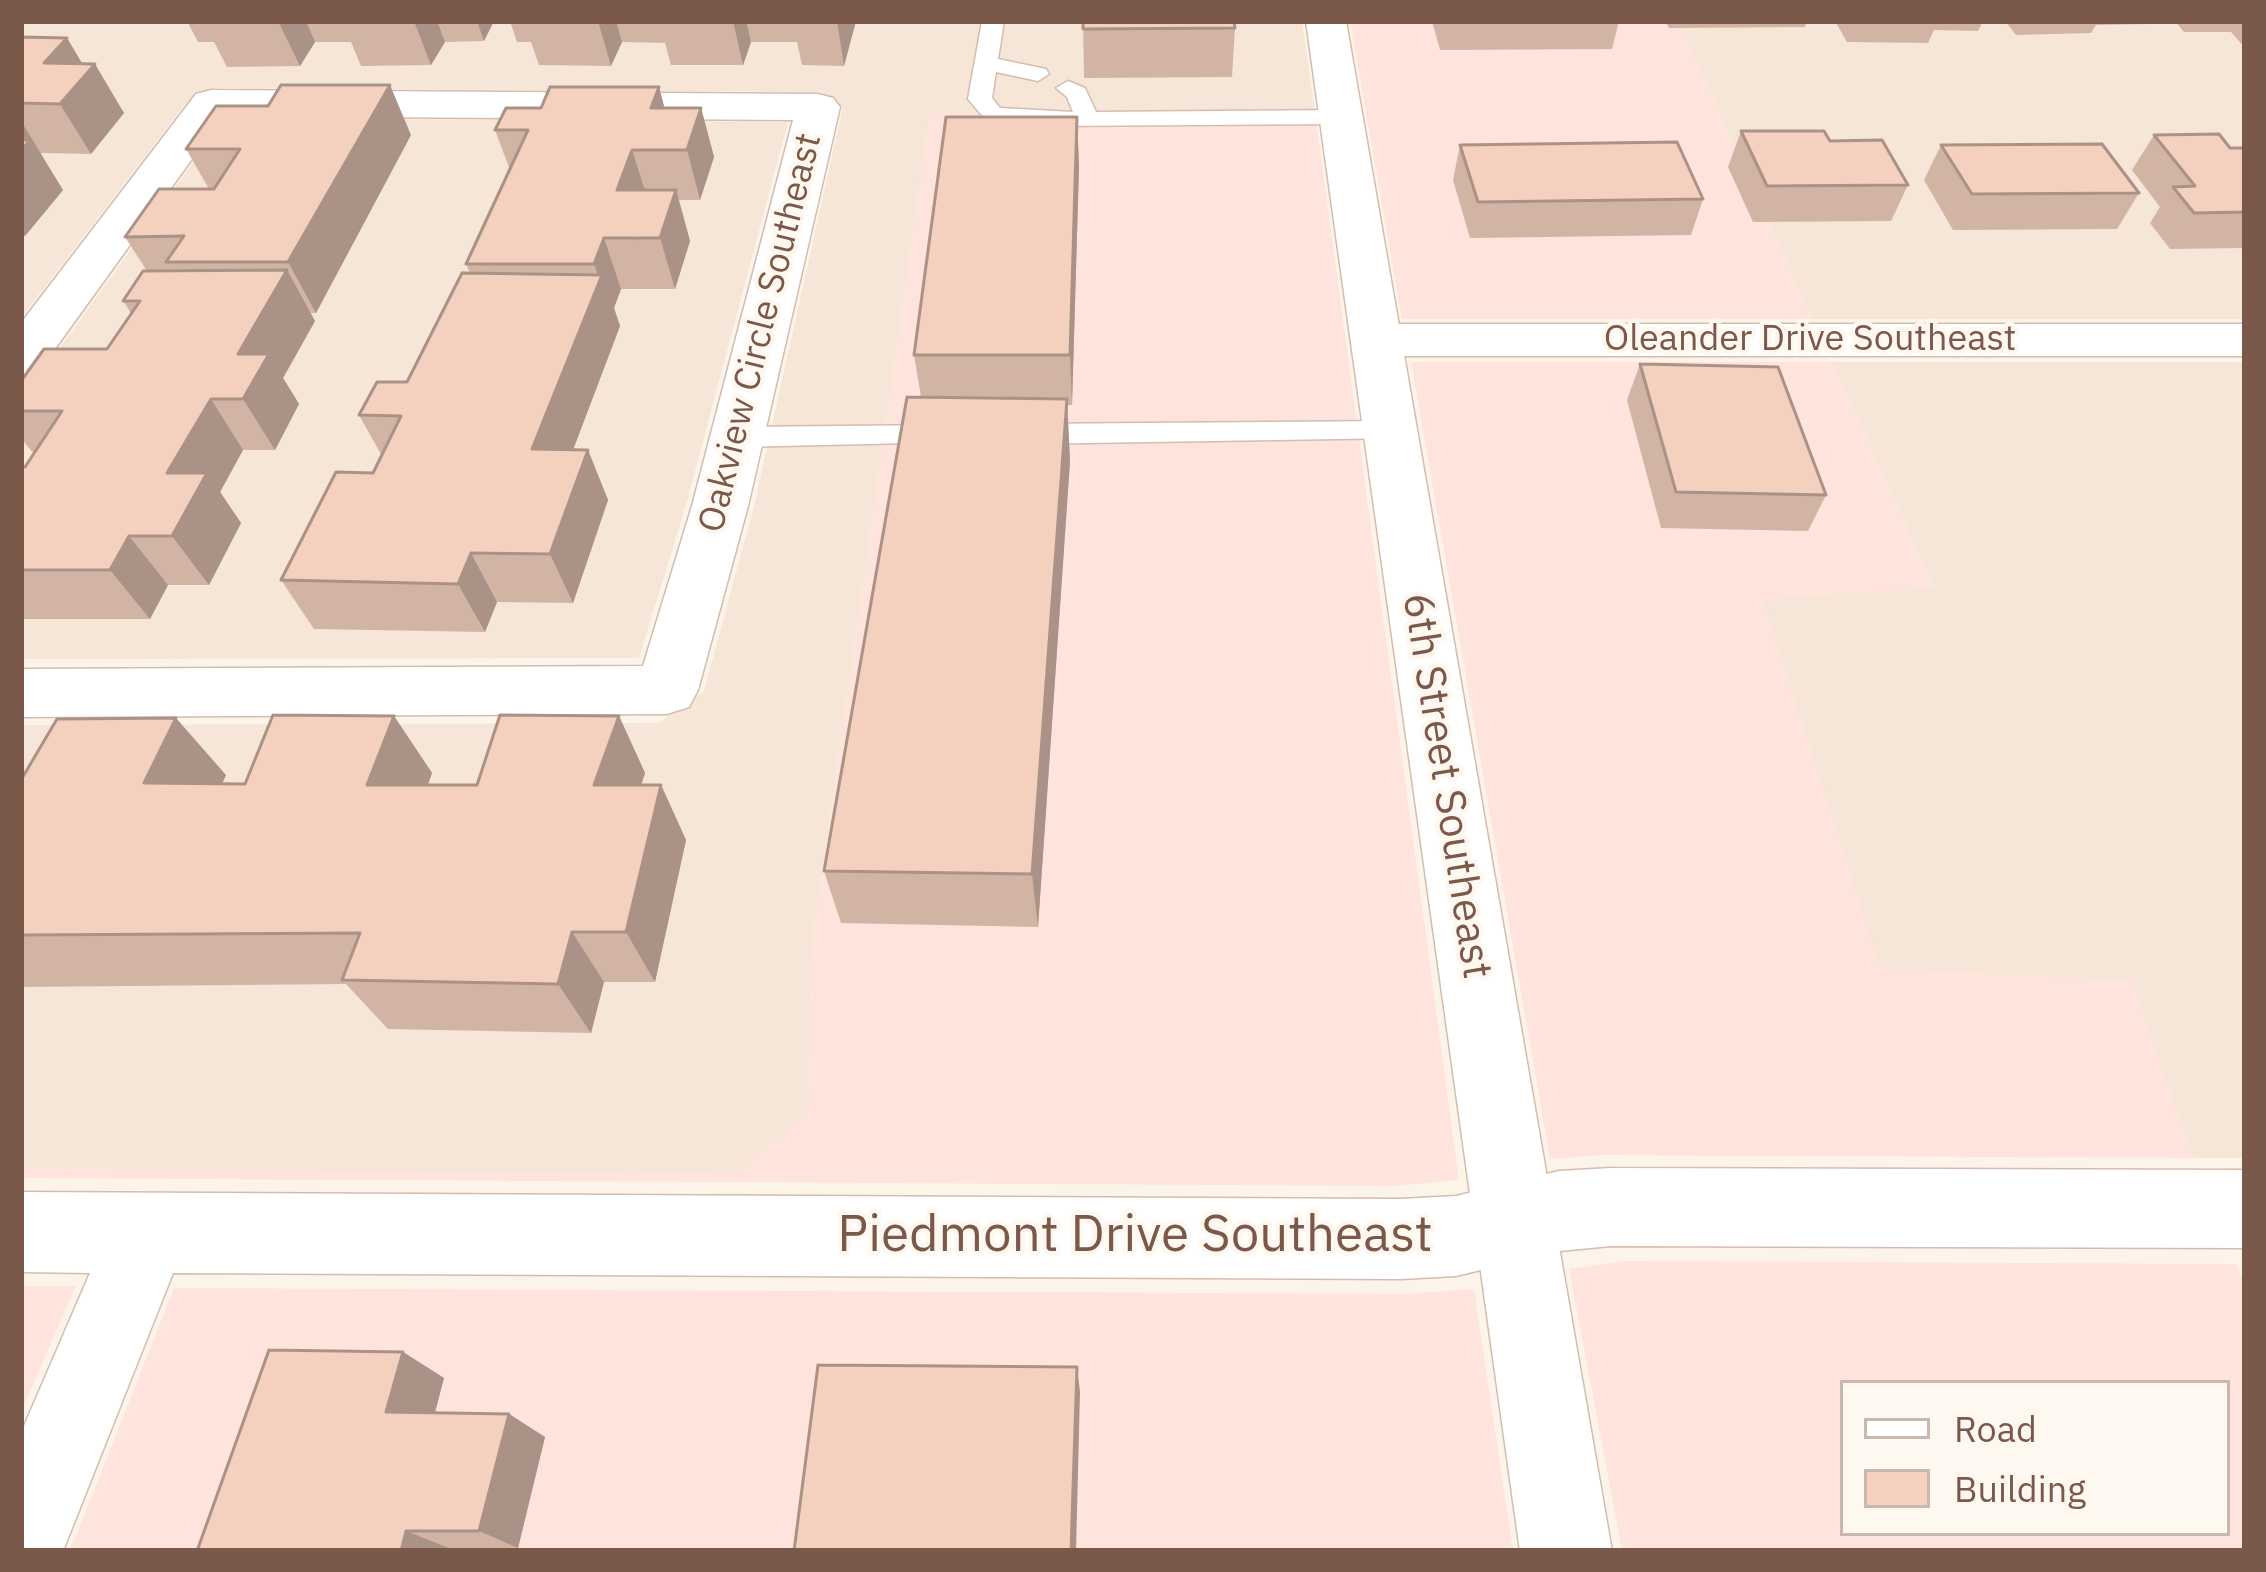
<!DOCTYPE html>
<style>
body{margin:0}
#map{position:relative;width:2266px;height:1572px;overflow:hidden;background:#fdf4e9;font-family:"IBM Plex Sans",sans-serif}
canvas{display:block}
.frame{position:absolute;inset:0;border:24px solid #7a584a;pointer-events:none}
.legend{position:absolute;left:1840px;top:1380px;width:390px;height:156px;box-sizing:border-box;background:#fff8f0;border:3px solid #cab8ae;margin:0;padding:15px 21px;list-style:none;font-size:36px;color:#7a584a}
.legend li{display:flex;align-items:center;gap:24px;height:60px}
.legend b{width:60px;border:3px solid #cab8ae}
</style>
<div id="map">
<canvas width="2266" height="1572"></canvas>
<div class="frame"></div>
<ul class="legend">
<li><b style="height:15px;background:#fff"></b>Road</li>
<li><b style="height:33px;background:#f4d1bf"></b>Building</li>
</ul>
</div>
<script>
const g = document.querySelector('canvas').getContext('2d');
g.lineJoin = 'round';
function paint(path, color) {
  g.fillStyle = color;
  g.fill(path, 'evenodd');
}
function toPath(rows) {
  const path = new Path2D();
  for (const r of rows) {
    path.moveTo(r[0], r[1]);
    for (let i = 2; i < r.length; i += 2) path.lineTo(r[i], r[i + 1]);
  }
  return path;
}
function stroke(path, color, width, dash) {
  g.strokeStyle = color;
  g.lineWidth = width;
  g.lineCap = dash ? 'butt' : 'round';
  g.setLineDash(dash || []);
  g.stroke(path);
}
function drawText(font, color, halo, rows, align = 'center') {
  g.font = font + ' "IBM Plex Sans",sans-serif';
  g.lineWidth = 9;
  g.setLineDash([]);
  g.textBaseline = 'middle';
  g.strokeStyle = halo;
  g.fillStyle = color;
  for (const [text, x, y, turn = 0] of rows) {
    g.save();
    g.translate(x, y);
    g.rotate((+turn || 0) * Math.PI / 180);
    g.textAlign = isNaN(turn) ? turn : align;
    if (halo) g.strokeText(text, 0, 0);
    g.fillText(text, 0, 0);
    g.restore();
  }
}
paint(toPath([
 [21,21,1302,21,1315,112,930,114,811,952,809,1112,734,1175,21,1168,21,725,659,723,704,691,754,506,843,107,821,92,222,88,186,103,21,318],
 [1678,21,2245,21,2245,319,1812,319],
 [225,118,788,122,686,505,639,658,21,659,21,402],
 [1832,362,2245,362,2245,1158,2193,1158,2131,981,1880,969,1762,598,1933,587]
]), '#f6e6d7');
paint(toPath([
 [1350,21,1678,21,1812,319,1402,319],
 [1315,112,1459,1180,1394,1186,21,1178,21,1168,66,1168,734,1175,809,1112,811,952,930,113],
 [1411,362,1832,362,1933,588,1763,599,1880,968,2132,981,2193,1158,1601,1155,1550,1159],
 [1625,1261,2236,1264,2245,1284,2245,1551,1622,1551,1569,1269],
 [2227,1383,2227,1533,1843,1533,1843,1383],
 [21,1286,76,1286,21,1412],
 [174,1288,1407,1294,1474,1289,1513,1551,70,1551]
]), '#fee4dd');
const service = toPath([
 [982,21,1004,21,998,59,1046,69,1049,74,1038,81,996,72,992,98,1000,108,1073,112,1067,97,1056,88,1068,81,1085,88,1096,112,1342,110,1354,117,1342,124,1051,126,985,119,968,99,982,21],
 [1392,421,1407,431,1402,438,1024,444,1009,434,1024,424,1392,421],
 [945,425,960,435,955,442,737,447,722,437,737,427,945,425]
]);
const minor = toPath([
 [211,90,818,94,833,98,840,107,748,506,698,690,689,707,667,714,21,717,21,669,643,666,692,506,793,120,223,116,39,371,21,375,21,323,196,94,211,90],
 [1376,324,2245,324,2245,356,1376,356,1358,351,1351,340,1358,329,1376,324],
 [1611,1168,2245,1170,2245,1248,1611,1246,1559,1251,1456,1276,1401,1279,173,1273,63,1551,21,1551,21,1433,90,1273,21,1272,21,1192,1401,1199,1456,1196,1559,1171,1611,1168]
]);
const tertiary = toPath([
 [1306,21,1346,21,1612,1551,1520,1551,1306,21]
]);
stroke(service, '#d3bdb0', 3);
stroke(minor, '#d3bdb0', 3);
stroke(tertiary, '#d3bdb0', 3);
paint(service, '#fff');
paint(minor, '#fff');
paint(tertiary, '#fff');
paint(toPath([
 [187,21,494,21,484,41,445,42,431,65,361,66,351,42,315,42,300,66,227,67,214,42,198,42],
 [510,21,856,21,844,66,802,65,797,42,751,42,743,65,671,65,665,43,622,42,611,66,539,65,531,42,517,42],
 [1083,21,1235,28,1232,77,1084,78],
 [1432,21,1619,21,1612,49,1440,50],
 [1665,21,1807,21,1805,27,1669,28],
 [1835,21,1983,21,1978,31,1934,30,1928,43,1847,42],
 [2005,21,2149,21,2147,24,2096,25,2091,33,2016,35],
 [2175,21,2245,21,2245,48,2231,32,2184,32],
 [21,37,67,38,82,63,124,113,91,154,42,153,40,155,63,190,25,236,21,236],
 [659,87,664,108,701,108,714,157,700,200,679,200,690,241,675,289,621,289,614,308,620,326,573,450,588,450,608,500,573,603,497,602,485,632,314,629,281,580,373,473,382,456,359,415,407,382,470,273,466,264,510,170,495,130,541,108],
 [1077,117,1079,167,1072,405,1067,405,1070,461,1038,927,841,923,824,871,921,397,914,355],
 [1741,131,1830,141,1908,185,1891,221,1753,222,1728,167],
 [411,135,316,313,310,313,315,321,283,378,299,404,275,450,243,450,220,492,241,523,209,585,168,585,150,619,21,619,21,467,25,467,34,454,21,438,21,381,107,349,131,313,123,301,147,271,125,237,209,189,186,149],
 [2154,135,2230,148,2245,148,2245,246,2243,248,2170,249,2150,223,2160,207,2132,170],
 [1460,145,1703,199,1691,235,1470,238,1453,180],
 [1941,145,2139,193,2117,229,1953,230,1924,180],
 [1640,364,1826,495,1808,531,1661,528,1627,400],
 [394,716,432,773,428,785,477,785,619,716,645,773,641,785,661,785,686,840,655,982,604,982,591,1033,388,1029,346,984,21,987,21,780,226,775,222,783,245,784],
 [403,1352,444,1378,435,1412,509,1414,545,1437,518,1548,449,1548,449,1551,197,1551]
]), '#d2b4a4');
paint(toPath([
 [278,21,306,21,315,42,300,66],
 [414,21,437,21,445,42,431,65],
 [477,21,494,21,484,41],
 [598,21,616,21,622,42,611,66],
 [733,21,746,21,751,42,743,65],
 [837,21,856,21,844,66],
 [67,38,87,72,95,64,124,113,91,154,60,104,44,63],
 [390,85,411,135,316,313,288,262],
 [659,87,672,136,651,108],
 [701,108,714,157,700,200,687,150],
 [1077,117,1079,167,1072,405,1070,355],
 [21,121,63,190,25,236,21,231],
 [632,150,648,200,633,241,617,190],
 [676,190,690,241,675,289,660,238],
 [604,238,621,289,614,308,620,326,554,500,532,449,600,281,594,264],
 [287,270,315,321,283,378,299,404,275,450,243,399,238,354],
 [211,399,243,450,220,492,241,523,209,585,172,536,167,473],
 [1067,399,1070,461,1038,927,1032,874],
 [588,450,608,500,573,603,550,554],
 [129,536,168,585,150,619,110,570],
 [471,553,497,602,485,632,458,584],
 [394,716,432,773,408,840,367,785],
 [619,716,645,773,623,840,594,785],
 [176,718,226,775,197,838,144,783],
 [661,785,686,840,655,982,626,932],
 [572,932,604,982,591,1033,558,984],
 [403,1352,444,1378,429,1435,386,1412],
 [1077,1367,1080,1392,1076,1551,1071,1551],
 [509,1414,545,1437,518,1548,479,1531],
 [406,1531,449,1548,449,1551,401,1551]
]), '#ab9286');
const building = toPath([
 [1083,21,1234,21,1235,28,1083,29,1083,21],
 [21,37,67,38,44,63,95,64,60,104,21,103,21,37],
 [281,85,390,85,288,262,166,262,184,236,125,237,159,189,214,189,240,149,186,149,216,106,268,106,281,85],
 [550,87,659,87,651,108,701,108,687,150,632,150,617,190,676,190,660,238,604,238,594,264,466,264,528,130,495,130,506,108,541,108,550,87],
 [946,117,1077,117,1070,355,914,355,946,117],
 [1741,131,1824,131,1830,141,1882,140,1908,185,1767,186,1741,131],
 [2219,134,2230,148,2245,148,2245,212,2194,213,2173,187,2195,186,2154,135,2219,134],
 [21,140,30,140,21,150,21,140],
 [1677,142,1703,199,1478,202,1460,145,1677,142],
 [2102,144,2139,193,1972,194,1941,145,2102,144],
 [287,270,238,354,269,354,243,399,211,399,167,473,207,473,172,536,129,536,110,570,21,570,21,467,25,467,62,411,21,411,21,381,44,349,107,349,140,301,123,301,143,271,287,270],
 [462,273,602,275,532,449,588,450,550,554,471,553,458,584,281,580,336,472,373,473,401,416,359,415,377,382,407,382,462,273],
 [1640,364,1778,367,1826,495,1676,492,1640,364],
 [907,397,1067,399,1032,874,824,871,907,397],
 [273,715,394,716,367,785,477,785,500,715,619,716,594,785,661,785,626,932,572,932,558,984,342,980,360,933,21,935,21,780,57,719,176,718,144,783,245,784,273,715],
 [269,1350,403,1352,386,1412,509,1414,479,1531,406,1531,401,1551,197,1551,269,1350],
 [818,1365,1077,1367,1071,1551,794,1551,818,1365]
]);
paint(building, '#f4d1bf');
stroke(building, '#ab9286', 3);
drawText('36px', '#7a584a', '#fff8f0', [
 ["Oakview Circle Southeast",761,333,-76],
 ["Oleander Drive Southeast",1810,340]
]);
drawText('42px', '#7a584a', '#fff8f0', [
 ["6th Street Southeast",1446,786,81]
]);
drawText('51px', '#7a584a', '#fff8f0', [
 ["Piedmont Drive Southeast",1135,1236]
]);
</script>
